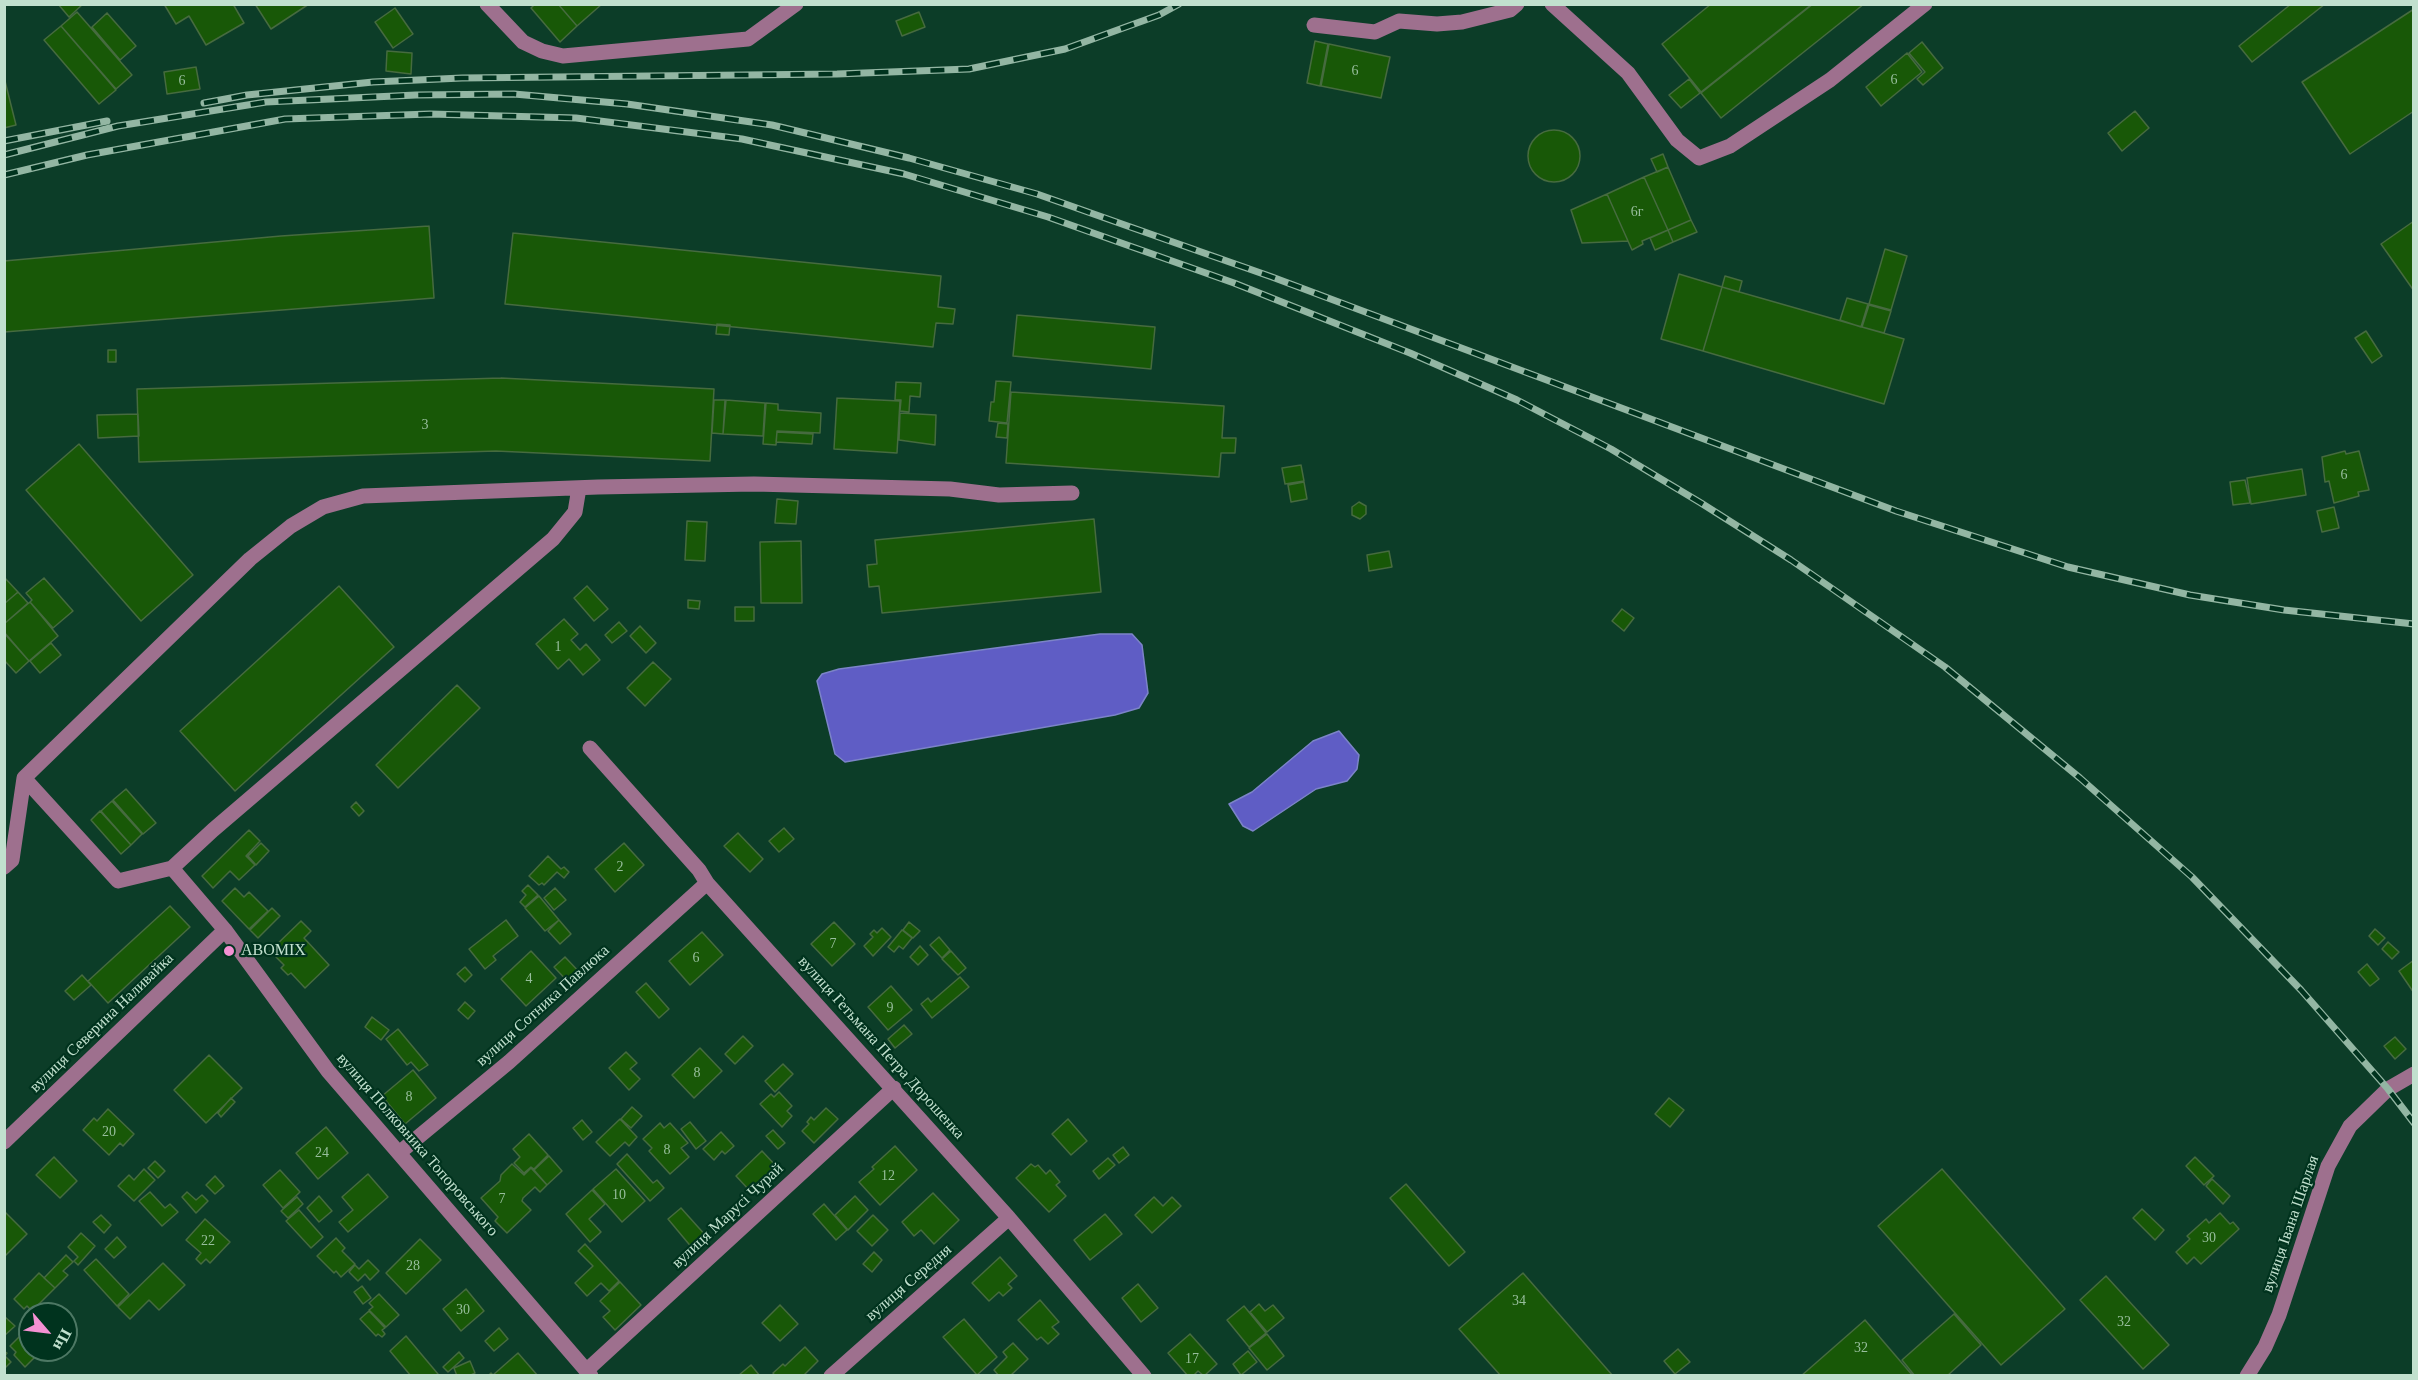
<!DOCTYPE html>
<meta charset="utf-8">
<style>
body{margin:0}
#map{position:relative;width:2418px;height:1380px;overflow:hidden;background:#0c3d28;font-family:Georgia,serif}
canvas{display:block}
.frame{position:absolute;inset:0;border:6px solid #c1e0ce;pointer-events:none}
.north{position:absolute;left:18px;top:1302px;width:60px;height:60px;box-sizing:border-box;background:#00331e;border:2px solid #4d7864;border-radius:50%;rotate:118deg;font-size:16px;font-weight:700;line-height:24px;text-align:center;color:#c1e0ce}
.north::after{content:'';display:block;margin:auto;width:21px;height:27px;background:#f491d3;clip-path:polygon(50% 0,100% 100%,50% 72%,0 100%)}
</style>
<div id="map">
<canvas width="2418" height="1380"></canvas>
<div class="frame"></div>
<div class="north">Пн</div>
</div>
<script>
const g = document.querySelector('canvas').getContext('2d');
g.lineJoin = 'round';
function paint(path, color) {
  g.fillStyle = color;
  g.fill(path, 'evenodd');
}
function toPath(rows) {
  const path = new Path2D();
  for (const r of rows) {
    if (r.length === 3) {
      path.moveTo(r[0] + r[2], r[1]);
      path.arc(r[0], r[1], r[2], 0, 2 * Math.PI);
      continue;
    }
    path.moveTo(r[0], r[1]);
    for (let i = 2; i < r.length; i += 2) path.lineTo(r[i], r[i + 1]);
  }
  return path;
}
function stroke(path, color, width, dash) {
  g.strokeStyle = color;
  g.lineWidth = width;
  g.lineCap = dash ? 'butt' : 'round';
  g.setLineDash(dash || []);
  g.stroke(path);
}
function drawText(font, color, halo, rows, align = 'center') {
  g.font = font + ' Georgia,serif';
  g.lineWidth = 4.5;
  g.setLineDash([]);
  g.textBaseline = 'middle';
  g.strokeStyle = halo;
  g.fillStyle = color;
  for (const [text, x, y, turn = 0] of rows) {
    g.save();
    g.translate(x, y);
    g.rotate((+turn || 0) * Math.PI / 180);
    g.textAlign = isNaN(turn) ? turn : align;
    if (halo) g.strokeText(text, 0, 0);
    g.fillText(text, 0, 0);
    g.restore();
  }
}
const water = toPath([
 [1100,634,1132,634,1142,645,1148,693,1139,708,1115,715,845,762,835,754,817,681,822,674,839,669,1100,634],
 [1339,731,1359,755,1357,769,1347,781,1316,789,1253,831,1243,826,1229,804,1252,792,1313,741,1339,731]
]);
paint(water, '#5f5dc5');
stroke(water, '#7c84c8', 1.5);
const building = toPath([
 [58,4,83,4,69,17,58,4],
 [164,4,233,4,244,23,206,45,189,16,176,24,164,4],
 [255,4,309,4,271,29,255,4],
 [535,4,558,4,577,26,560,42,531,8,535,4],
 [558,4,602,4,577,26,558,4],
 [1711,4,1812,4,1701,92,1662,44,1711,4],
 [1813,4,1864,4,1721,118,1701,93,1813,4],
 [2291,4,2325,4,2252,62,2239,46,2291,4],
 [395,8,413,34,393,48,375,22,395,8],
 [2414,9,2414,111,2350,154,2302,82,2414,9],
 [77,12,132,75,116,89,61,26,77,12],
 [919,12,925,27,902,36,896,21,919,12],
 [107,13,136,46,120,60,92,27,107,13],
 [61,26,116,90,99,104,44,40,61,26],
 [1315,41,1328,44,1320,86,1307,83,1315,41],
 [1922,42,1943,68,1923,85,1917,79,1925,72,1909,53,1922,42],
 [1329,44,1390,57,1381,98,1321,86,1329,44],
 [387,51,412,53,411,74,386,71,387,51],
 [1907,53,1922,72,1881,106,1866,87,1907,53],
 [196,67,200,89,167,94,164,72,196,67],
 [4,77,16,125,4,128,4,77],
 [1689,79,1700,93,1681,108,1669,95,1689,79],
 [2135,111,2149,128,2122,151,2108,133,2135,111],
 [1554,156,26],
 [1663,154,1668,167,1657,172,1651,159,1663,154],
 [1668,167,1691,220,1668,230,1644,177,1668,167],
 [1644,177,1668,230,1642,241,1643,244,1632,250,1607,194,1644,177],
 [1607,194,1628,241,1582,243,1571,210,1607,194],
 [1691,220,1697,232,1673,242,1668,230,1691,220],
 [2414,221,2414,291,2381,244,2414,221],
 [429,226,434,298,4,332,4,261,281,236,429,226],
 [1668,230,1673,242,1655,250,1650,238,1668,230],
 [513,233,941,276,938,307,955,309,953,324,936,323,933,347,505,304,513,233],
 [1885,249,1907,256,1891,310,1869,304,1885,249],
 [1679,274,1722,287,1703,351,1661,339,1679,274],
 [1725,276,1742,281,1739,292,1722,287,1725,276],
 [1722,287,1904,339,1884,404,1703,351,1722,287],
 [1847,298,1868,304,1861,327,1840,320,1847,298],
 [1869,305,1891,311,1884,333,1862,327,1869,305],
 [1017,315,1155,327,1151,369,1013,356,1017,315],
 [717,324,730,325,729,335,716,334,717,324],
 [2366,331,2382,356,2372,363,2355,338,2366,331],
 [108,350,116,350,116,362,108,362,108,350],
 [501,378,714,389,710,461,496,451,139,462,137,389,501,378],
 [996,381,1011,382,1007,423,989,421,991,402,994,402,996,381],
 [896,382,921,383,920,397,910,396,909,412,900,411,901,400,895,400,896,382],
 [1011,392,1224,406,1222,438,1236,438,1235,453,1221,453,1219,477,1006,463,1011,392],
 [837,398,900,401,897,453,834,449,837,398],
 [714,400,725,400,723,434,712,433,714,400],
 [726,400,765,403,763,436,723,434,726,400],
 [766,403,778,404,778,410,821,413,820,433,777,431,776,445,763,444,766,403],
 [900,413,936,415,935,445,899,440,900,413],
 [138,414,139,436,98,438,97,415,138,414],
 [998,423,1008,424,1007,438,996,437,998,423],
 [777,432,813,434,812,444,776,442,777,432],
 [79,444,193,575,141,621,26,490,79,444],
 [2345,451,2346,454,2359,451,2369,490,2358,492,2359,496,2334,503,2329,481,2325,482,2322,457,2345,451],
 [1301,465,1304,481,1285,484,1282,468,1301,465],
 [2302,469,2306,495,2251,504,2247,478,2302,469],
 [2245,480,2250,503,2233,505,2230,482,2245,480],
 [1304,482,1307,499,1291,502,1288,485,1304,482],
 [777,499,798,501,796,524,775,523,777,499],
 [1359,502,1366,506,1366,514,1360,519,1352,515,1352,507,1359,502],
 [2334,507,2339,528,2322,532,2317,511,2334,507],
 [1094,519,1101,592,882,613,879,586,869,587,867,565,877,564,875,540,1094,519],
 [687,521,707,522,705,561,685,560,687,521],
 [801,541,802,603,761,603,760,542,801,541],
 [1389,551,1392,567,1369,571,1367,555,1389,551],
 [4,577,18,592,4,604,4,577],
 [44,578,73,611,53,628,30,602,32,600,26,593,44,578],
 [339,586,394,647,235,791,180,731,339,586],
 [587,586,608,609,594,621,574,598,587,586],
 [18,592,28,603,4,624,4,604,18,592],
 [688,600,700,601,699,609,688,608,688,600],
 [30,602,58,636,29,661,4,632,4,624,30,602],
 [735,607,754,607,754,621,735,621,735,607],
 [1622,609,1634,618,1624,631,1612,621,1622,609],
 [564,619,578,634,571,640,580,650,586,644,600,660,583,675,569,659,558,669,536,644,564,619],
 [619,622,627,631,612,643,605,635,619,622],
 [640,626,656,643,646,653,630,636,640,626],
 [4,633,29,661,16,673,4,660,4,633],
 [51,643,61,655,40,673,30,661,51,643],
 [653,662,671,679,645,706,627,688,653,662],
 [457,685,480,708,398,788,376,765,457,685],
 [126,789,156,823,143,834,113,800,126,789],
 [112,801,142,834,131,845,101,811,112,801],
 [356,802,364,811,359,816,351,807,356,802],
 [100,811,131,845,121,854,91,820,100,811],
 [784,828,794,839,779,852,769,841,784,828],
 [249,830,260,841,246,856,255,865,239,880,230,871,213,888,202,876,249,830],
 [738,833,763,859,750,872,724,846,738,833],
 [261,843,269,851,256,865,248,856,261,843],
 [624,843,644,865,615,892,595,869,624,843],
 [548,856,561,869,564,867,569,872,564,878,557,872,544,885,542,883,539,885,529,876,548,856],
 [528,885,538,895,525,907,520,902,526,895,522,891,528,885],
 [235,888,244,897,249,892,268,911,249,929,222,901,235,888],
 [555,888,566,900,554,910,544,898,555,888],
 [539,896,559,920,545,931,525,908,539,896],
 [170,906,190,927,108,1003,88,981,170,906],
 [272,908,280,916,258,938,250,930,272,908],
 [506,920,518,936,493,956,496,960,485,969,469,949,506,920],
 [559,920,571,934,560,944,548,931,559,920],
 [301,921,311,931,304,938,329,965,305,988,291,973,288,975,281,968,284,965,270,951,301,921],
 [834,922,855,944,832,966,811,944,834,922],
 [909,922,920,931,913,938,903,930,909,922],
 [882,928,891,937,873,956,864,946,873,937,870,934,874,930,877,933,882,928],
 [2375,929,2385,938,2378,945,2369,936,2375,929],
 [902,930,912,938,903,949,899,946,894,952,888,947,902,930],
 [702,932,723,955,690,985,669,961,702,932],
 [939,937,950,950,942,958,930,945,939,937],
 [2388,942,2399,952,2392,959,2382,949,2388,942],
 [920,946,928,955,918,965,910,957,920,946],
 [531,951,556,978,526,1006,501,979,531,951],
 [951,951,966,968,958,975,942,959,951,951],
 [565,957,583,976,572,986,554,967,565,957],
 [2414,960,2414,993,2399,971,2414,960],
 [2367,964,2379,979,2370,986,2358,972,2367,964],
 [465,967,472,975,465,982,457,974,465,967],
 [82,975,91,985,74,1000,65,991,82,975],
 [960,977,969,987,932,1018,921,1004,928,998,931,1002,960,977],
 [646,983,669,1009,659,1018,636,992,646,983],
 [891,986,912,1010,888,1030,868,1007,891,986],
 [465,1002,475,1011,468,1019,458,1010,465,1002],
 [372,1017,389,1030,381,1040,365,1027,372,1017],
 [904,1025,912,1034,895,1048,888,1039,904,1025],
 [398,1029,428,1065,419,1071,411,1062,407,1065,386,1039,398,1029],
 [743,1036,753,1046,735,1064,725,1054,743,1036],
 [2395,1037,2406,1049,2395,1059,2384,1046,2395,1037],
 [700,1048,722,1071,694,1098,672,1075,700,1048],
 [626,1052,637,1063,630,1069,640,1079,629,1090,609,1068,626,1052],
 [209,1055,242,1088,206,1123,174,1090,209,1055],
 [783,1064,793,1074,775,1092,765,1081,783,1064],
 [413,1070,436,1098,405,1124,382,1096,413,1070],
 [779,1092,792,1106,787,1111,792,1116,782,1127,760,1104,771,1094,774,1097,779,1092],
 [231,1098,235,1102,221,1117,218,1113,231,1098],
 [1669,1098,1684,1110,1670,1127,1655,1114,1669,1098],
 [632,1107,642,1116,631,1128,621,1119,632,1107],
 [826,1108,838,1119,814,1143,802,1131,809,1124,807,1122,811,1117,814,1120,826,1108],
 [108,1109,134,1134,123,1146,120,1143,109,1155,83,1130,94,1118,97,1121,108,1109],
 [620,1119,637,1137,629,1146,625,1142,610,1156,596,1142,620,1119],
 [1068,1119,1087,1141,1071,1155,1052,1134,1068,1119],
 [582,1120,592,1132,583,1140,573,1128,582,1120],
 [690,1122,706,1141,696,1149,681,1129,690,1122],
 [660,1123,664,1128,670,1123,688,1143,681,1148,689,1157,670,1174,649,1151,652,1148,643,1139,660,1123],
 [326,1127,348,1153,318,1179,296,1153,326,1127],
 [773,1130,785,1143,778,1149,766,1136,773,1130],
 [721,1132,734,1146,725,1154,722,1151,714,1160,703,1149,721,1132],
 [529,1134,548,1155,534,1169,531,1167,524,1173,514,1163,520,1157,513,1149,529,1134],
 [895,1146,917,1170,880,1205,859,1182,874,1169,872,1167,895,1146],
 [1123,1147,1129,1155,1119,1163,1113,1155,1123,1147],
 [762,1151,777,1167,751,1192,736,1176,762,1151],
 [627,1154,653,1183,657,1180,664,1188,650,1201,617,1164,627,1154],
 [549,1156,562,1171,547,1185,534,1170,549,1156],
 [54,1157,77,1181,60,1198,36,1175,54,1157],
 [2195,1157,2214,1176,2204,1185,2186,1166,2195,1157],
 [1108,1158,1115,1165,1099,1179,1093,1171,1108,1158],
 [155,1161,165,1171,158,1178,148,1168,155,1161],
 [512,1164,524,1175,531,1168,547,1185,540,1192,535,1187,523,1198,522,1201,531,1210,507,1233,495,1221,498,1217,481,1198,500,1181,501,1175,512,1164],
 [1031,1164,1035,1167,1038,1165,1046,1174,1050,1170,1060,1182,1056,1185,1066,1196,1049,1212,1016,1178,1031,1164],
 [144,1169,155,1180,134,1201,118,1186,129,1175,134,1180,144,1169],
 [616,1169,645,1201,622,1222,593,1189,616,1169],
 [1942,1169,2065,1309,2001,1365,1878,1226,1942,1169],
 [280,1170,300,1192,283,1208,263,1185,280,1170],
 [368,1174,388,1197,348,1232,339,1222,353,1210,342,1197,368,1174],
 [215,1176,224,1186,215,1194,206,1185,215,1176],
 [2212,1179,2230,1196,2223,1204,2206,1186,2212,1179],
 [1406,1184,1465,1252,1449,1266,1390,1198,1406,1184],
 [592,1190,605,1204,589,1219,601,1232,590,1242,566,1214,592,1190],
 [150,1192,165,1208,170,1204,178,1212,162,1226,139,1201,150,1192],
 [187,1192,196,1200,202,1195,208,1201,196,1213,182,1197,187,1192],
 [933,1193,959,1220,934,1244,921,1230,914,1236,902,1222,933,1193],
 [319,1196,332,1211,319,1222,307,1208,319,1196],
 [855,1196,868,1210,848,1230,835,1215,855,1196],
 [297,1197,303,1204,288,1218,281,1211,297,1197],
 [1154,1197,1163,1206,1172,1197,1181,1206,1152,1233,1135,1215,1154,1197],
 [824,1204,847,1230,836,1240,813,1214,824,1204],
 [681,1208,707,1237,693,1249,668,1219,681,1208],
 [2142,1209,2164,1230,2155,1240,2133,1218,2142,1209],
 [299,1210,323,1237,311,1248,286,1221,299,1210],
 [4,1211,27,1234,4,1257,4,1211],
 [2220,1213,2230,1224,2233,1222,2239,1229,2201,1264,2194,1257,2187,1264,2176,1252,2190,1239,2187,1236,2206,1219,2209,1223,2220,1213],
 [1105,1214,1122,1234,1090,1260,1074,1240,1105,1214],
 [101,1215,111,1225,104,1233,93,1222,101,1215],
 [873,1215,888,1230,872,1246,857,1231,873,1215],
 [205,1219,230,1242,210,1263,206,1259,201,1264,196,1259,201,1253,186,1240,205,1219],
 [81,1233,95,1246,78,1265,74,1261,78,1257,68,1247,81,1233],
 [117,1237,126,1247,114,1258,105,1249,117,1237],
 [336,1238,345,1248,342,1251,355,1264,341,1277,336,1271,334,1273,317,1256,336,1238],
 [420,1239,441,1260,406,1294,386,1273,420,1239],
 [585,1244,619,1281,609,1291,601,1283,587,1296,575,1283,593,1266,578,1251,585,1244],
 [874,1252,882,1260,872,1272,863,1264,874,1252],
 [66,1255,73,1262,63,1271,68,1275,55,1288,44,1278,66,1255],
 [1000,1257,1017,1276,1008,1284,1012,1288,1003,1296,999,1292,989,1301,972,1283,1000,1257],
 [96,1259,129,1294,117,1306,84,1270,96,1259],
 [368,1260,379,1271,370,1280,365,1274,358,1281,349,1272,355,1265,359,1269,368,1260],
 [163,1263,185,1285,159,1310,149,1300,130,1319,118,1307,163,1263],
 [39,1273,55,1288,32,1311,27,1306,24,1309,14,1299,39,1273],
 [1523,1273,1613,1376,1501,1376,1459,1329,1523,1273],
 [2106,1276,2169,1345,2143,1369,2080,1300,2106,1276],
 [620,1282,641,1305,615,1330,603,1317,610,1311,600,1301,620,1282],
 [1138,1284,1158,1308,1141,1322,1122,1298,1138,1284],
 [362,1286,371,1298,363,1304,354,1292,362,1286],
 [466,1289,484,1311,461,1331,443,1309,466,1289],
 [379,1294,399,1315,386,1327,369,1310,373,1307,369,1303,379,1294],
 [1040,1300,1059,1322,1052,1327,1059,1334,1048,1344,1041,1337,1037,1340,1018,1320,1040,1300],
 [1259,1304,1265,1311,1273,1305,1284,1318,1267,1332,1250,1312,1259,1304],
 [780,1305,798,1324,780,1341,762,1323,780,1305],
 [1244,1306,1266,1333,1249,1347,1227,1320,1244,1306],
 [369,1311,385,1328,382,1330,385,1334,382,1337,378,1334,376,1336,360,1319,369,1311],
 [1954,1314,1981,1345,1947,1376,1915,1376,1902,1360,1954,1314],
 [4,1316,15,1326,4,1336,4,1316],
 [964,1319,997,1357,977,1375,943,1337,964,1319],
 [1865,1320,1913,1376,1801,1376,1865,1320],
 [499,1328,508,1339,494,1351,485,1341,499,1328],
 [22,1334,30,1342,30,1350,40,1352,25,1367,14,1355,16,1352,10,1346,22,1334],
 [1190,1334,1217,1364,1204,1376,1198,1371,1193,1376,1188,1376,1168,1353,1190,1334],
 [1267,1334,1284,1356,1267,1370,1249,1348,1267,1334],
 [406,1336,438,1374,436,1376,411,1376,390,1351,406,1336],
 [1013,1343,1028,1359,1010,1376,999,1376,994,1370,1007,1357,1003,1352,1013,1343],
 [805,1347,818,1361,803,1376,775,1376,773,1373,783,1364,785,1366,805,1347],
 [1678,1349,1690,1362,1675,1374,1664,1361,1678,1349],
 [4,1351,7,1353,5,1356,11,1362,4,1369,4,1351],
 [1248,1351,1257,1362,1241,1375,1233,1364,1248,1351],
 [459,1352,464,1358,448,1372,443,1367,459,1352],
 [518,1353,538,1376,488,1376,491,1373,493,1375,518,1353],
 [470,1361,475,1373,469,1376,457,1376,454,1368,470,1361],
 [751,1365,760,1376,739,1376,739,1375,751,1365]
]);
paint(building, '#185807');
stroke(building, '#466b3f', 1.5);
stroke(toPath([
 [487,4,523,42,542,51,563,56,748,39,796,4],
 [1552,4,1628,73,1677,140,1699,158,1730,146,1830,80,1925,4],
 [1314,25,1375,32,1399,21,1437,24,1462,22,1510,10,1517,4],
 [590,748,699,870,707,883,1009,1218,1144,1376],
 [24,778,118,881,172,868,225,930,328,1071,591,1376],
 [4,867,12,860,24,778,250,559,291,526,323,507,363,496,598,487,754,484,950,489,999,495,1072,493],
 [172,868,213,830,553,539,575,512,579,488],
 [4,1142,225,930],
 [399,1153,509,1062,707,883],
 [587,1370,894,1088],
 [831,1376,1009,1218],
 [2247,1376,2265,1347,2279,1315,2328,1166,2350,1126,2388,1089,2414,1074]
]), '#9e708e', 15);
const rail = toPath([
 [204,103,247,95,373,82,462,78,837,74,969,69,1065,49,1159,15,1179,4],
 [4,141,107,121],
 [4,155,118,126,266,102,416,95,514,94,627,104,772,125,909,158,1037,194,1272,277,1896,511,2068,567,2190,595,2284,610,2414,624],
 [4,175,87,155,285,119,430,114,576,118,742,139,904,174,1048,217,1234,283,1410,353,1517,400,1611,449,1701,503,1791,560,1945,667,2080,778,2192,877,2301,990,2388,1089,2414,1123]
]);
stroke(rail, '#93b6a3', 7);
stroke(rail, '#00331e', 4.5, [14]);
for (const [x, y, r, color] of [
 [229,951,6,"#f491d3"]
]) {
  const dot = new Path2D();
  dot.arc(x, y, r, 0, 2 * Math.PI);
  g.fillStyle = color;
  g.fill(dot);
  stroke(dot, '#00331e', 2);
}
drawText('14px', '#97be9c', null, [
 ["6",1355,71],
 ["6",1894,80],
 ["6",182,81],
 ["6г",1637,212],
 ["3",425,425],
 ["6",2344,475],
 ["1",558,647],
 ["2",620,867],
 ["7",833,944],
 ["6",696,958],
 ["4",529,979],
 ["9",890,1008],
 ["8",697,1073],
 ["8",409,1097],
 ["20",109,1132],
 ["8",667,1150],
 ["24",322,1153],
 ["12",888,1176],
 ["10",619,1195],
 ["7",502,1199],
 ["30",2209,1238],
 ["22",208,1241],
 ["28",413,1266],
 ["34",1519,1301],
 ["30",463,1310],
 ["32",2124,1322],
 ["32",1861,1348],
 ["17",1192,1359]
]);
drawText('16px', '#c1e0ce', '#00331e', [
 ["ABOMIX",241,951]
], 'left');
drawText('16px', '#c1e0ce', '#00331e', [
 ["вулиця Сотника Павлюка",543,1006,-42],
 ["вулиця Северина Наливайка",102,1023,-44],
 ["вулиця Гетьмана Петра Дорошенка",881,1048,48],
 ["вулиця Полковника Топоровського",417,1145,49],
 ["вулиця Марусі Чурай",728,1216,-43],
 ["вулиця Івана Шарлая",2291,1224,-71],
 ["вулиця Середня",909,1283,-41]
]);
</script>
